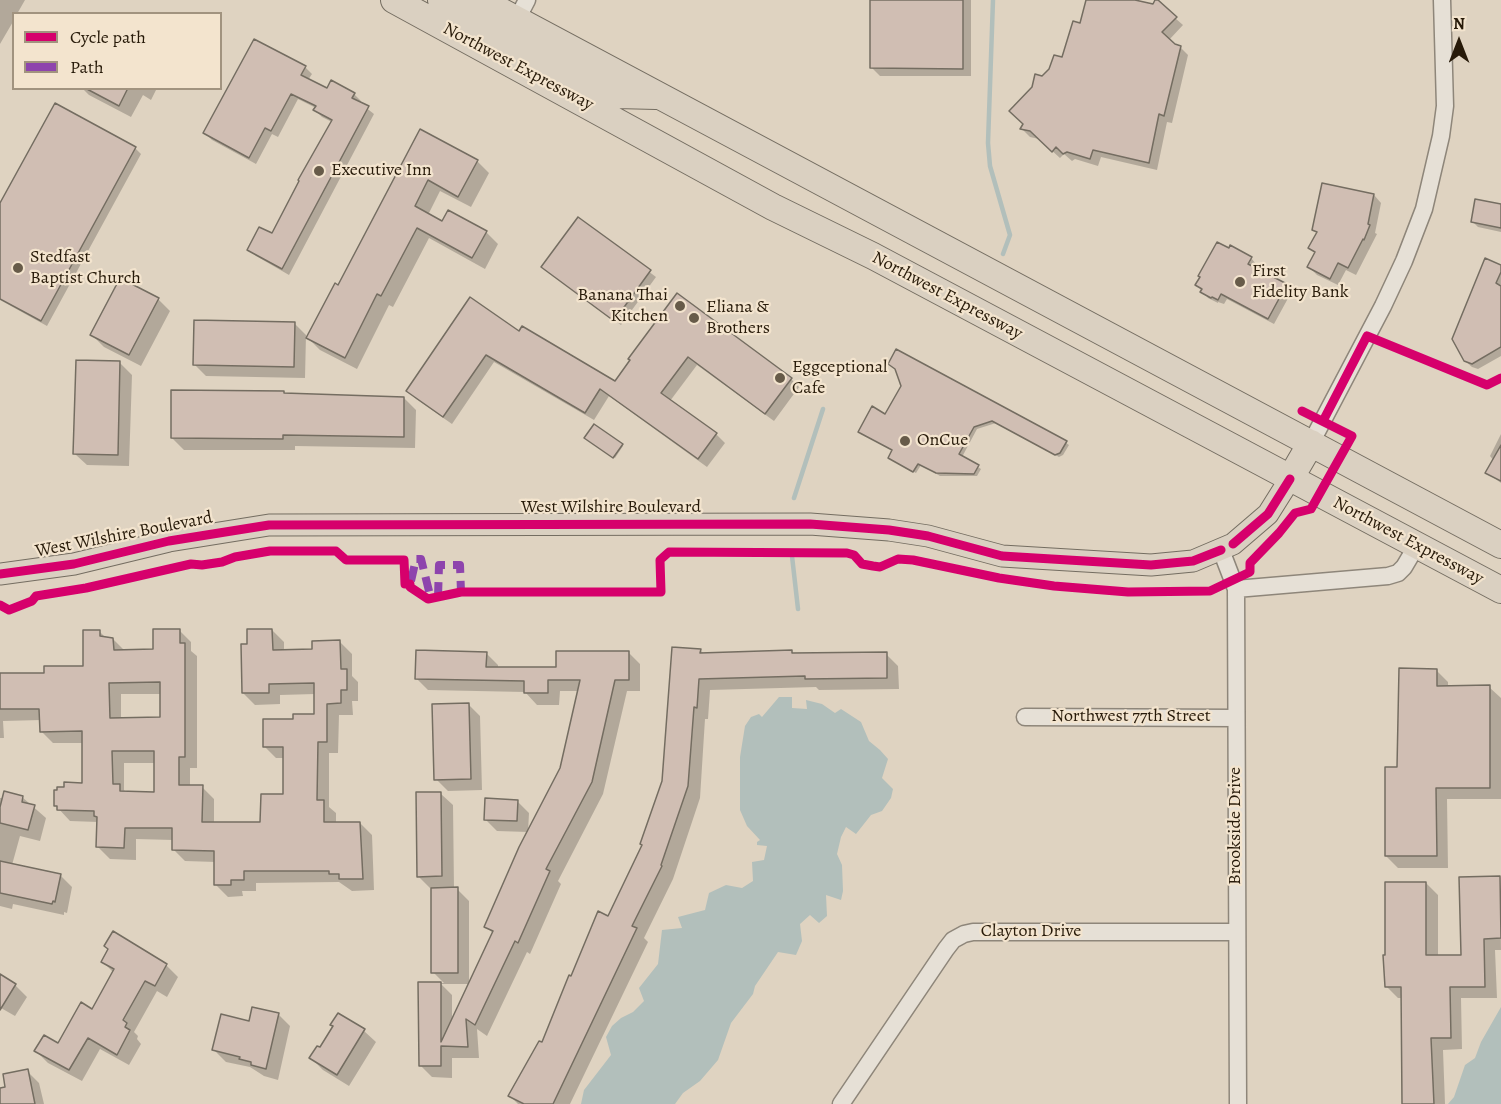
<!DOCTYPE html>
<style>
body{margin:0}
#map{position:relative;width:1501px;height:1104px;overflow:hidden;background:#dfd3c1;font-family:Alegreya,serif}
canvas{display:block}
.legend{position:absolute;left:12px;top:12px;width:210px;height:78px;box-sizing:border-box;background:#f3e4ce;border:2px solid #a1937f;margin:0;padding:8px 10px;list-style:none;font-size:18px;color:#271a09}
.legend li{display:flex;align-items:center;gap:12px;height:30px}
.legend b{width:30px;border:2px solid #a1937f}
.north{position:absolute;left:1429px;top:12px;width:60px;height:60px;-webkit-text-stroke:4px #f3e4ce;paint-order:stroke;rotate:0deg;font-size:16px;font-weight:700;line-height:24px;text-align:center;color:#271a09}
.north::after{content:'';display:block;margin:auto;width:21px;height:27px;background:#271a09;clip-path:polygon(50% 0,100% 100%,50% 72%,0 100%)}
</style>
<div id="map">
<canvas width="1501" height="1104"></canvas>
<ul class="legend">
<li><b style="height:8px;background:#d6006c"></b>Cycle path</li>
<li><b style="height:8px;background:#8e44ad"></b>Path</li>
</ul>
<div class="north">N</div>
</div>
<script>
const g = document.querySelector('canvas').getContext('2d');
g.lineJoin = 'round';
function paint(path, color) {
  g.fillStyle = color;
  g.fill(path, 'evenodd');
}
function toPath(rows) {
  const path = new Path2D();
  for (const r of rows) {
    path.moveTo(r[0], r[1]);
    for (let i = 2; i < r.length; i += 2) path.lineTo(r[i], r[i + 1]);
  }
  return path;
}
function stroke(path, color, width, dash) {
  g.strokeStyle = color;
  g.lineWidth = width;
  g.lineCap = dash ? 'butt' : 'round';
  g.setLineDash(dash || []);
  g.stroke(path);
}
function drawText(font, color, halo, rows, align = 'center') {
  g.font = font + ' Alegreya,serif';
  g.lineWidth = 4.5;
  g.setLineDash([]);
  g.textBaseline = 'middle';
  g.strokeStyle = halo;
  g.fillStyle = color;
  for (const [text, x, y, turn = 0] of rows) {
    g.save();
    g.translate(x, y);
    g.rotate((+turn || 0) * Math.PI / 180);
    g.textAlign = isNaN(turn) ? turn : align;
    if (halo) g.strokeText(text, 0, 0);
    g.fillText(text, 0, 0);
    g.restore();
  }
}
paint(toPath([
 [779,697,792,697,792,708,807,709,806,700,822,704,835,713,841,709,861,722,869,741,880,750,888,759,882,778,893,789,891,798,882,811,871,815,856,834,846,827,841,837,837,854,842,865,843,891,841,900,826,895,827,916,819,923,810,915,800,924,802,941,796,955,778,952,755,986,753,994,731,1023,718,1060,700,1081,683,1093,675,1104,581,1104,584,1090,611,1055,606,1037,612,1026,621,1018,633,1012,644,1001,639,988,658,964,662,930,682,928,678,917,705,910,709,893,726,885,742,888,753,881,752,862,764,860,767,846,757,845,757,842,760,840,747,826,740,810,740,757,745,726,751,717,759,714,762,717],
 [1501,1007,1501,1104,1448,1104,1454,1097,1465,1065,1475,1058,1481,1042]
]), '#b2bfbb');
paint(toPath([
 [0,0,25,0,17,14,14,14,14,20,0,44],
 [872,0,971,0,971,76,880,76,872,68],
 [1089,0,1128,0,1175,18,1183,25,1169,40,1180,47,1188,55,1172,123,1167,122,1157,170,1101,157,1098,166,1075,159,1072,161,1064,154,1060,158,1039,139,1030,137,1022,129,1043,77,1063,59,1081,25],
 [305,67,312,74,308,80,328,90,354,94,361,101,360,103,374,114,289,275,256,256,249,249,272,235,332,122,322,117,315,110,316,108,298,99,278,137,272,134,256,164,212,140,205,133],
 [82,88,157,88,151,100,143,95,131,117,89,95],
 [56,105,135,148,141,154,47,326,0,300,0,206],
 [421,131,477,161,489,173,471,207,440,191,428,215,443,223,486,232,498,244,485,269,429,238,393,307,389,305,357,369,320,350,308,338,339,287],
 [1374,195,1381,203,1375,233,1377,234,1356,275,1346,270,1338,285,1317,275,1309,267,1316,254,1310,248,1318,234,1314,230],
 [1501,205,1501,232,1478,227,1472,221],
 [579,219,656,277,621,325,543,267],
 [1251,258,1256,264,1254,268,1286,285,1292,291,1274,324,1227,299,1224,304,1218,302,1218,303,1208,298,1197,285],
 [1501,266,1501,356,1478,369,1472,367,1465,361],
 [677,295,791,379,799,387,774,421,697,365,670,401,716,434,725,443,707,467,609,396,594,420,494,362,452,424,416,399,408,391,520,333,616,383],
 [158,299,170,311,141,366,104,347,92,335],
 [294,323,306,335,305,378,206,376,194,364],
 [120,363,132,375,129,466,87,465,75,454],
 [902,386,1066,443,1069,445,1063,455,1059,457,996,423,977,429,962,457,981,469,977,476,940,476,921,465,916,473,892,460,893,451,886,416],
 [285,395,404,398,416,410,415,448,295,446,295,450,184,450,172,438],
 [594,426,623,446,615,458,586,437],
 [1501,434,1501,483,1487,473,1494,461,1490,456],
 [179,630,191,642,191,651,197,656,197,768,190,768,190,787,202,787,214,799,214,824,262,824,284,795,284,758,276,758,264,746,294,720,316,716,315,694,280,695,280,704,255,705,243,693,249,645,272,630,284,642,284,651,314,651,340,642,352,654,352,676,358,682,358,701,352,701,353,715,339,715,338,753,329,753,329,807,336,813,336,823,360,823,372,835,374,890,352,891,339,882,256,883,256,891,242,891,243,896,228,897,216,885,216,862,185,861,173,849,173,840,136,839,136,860,110,859,98,847,98,822,70,821,56,806,84,784,84,743,53,743,41,731,41,720,3,721,4,738,0,738,0,675,45,674,84,668,100,632,106,638,113,639,125,651,155,651],
 [121,694,161,694,161,719,121,719],
 [124,763,155,763,155,794,127,793,124,790],
 [700,650,704,654,792,652,795,655,886,654,898,666,899,689,819,690,816,687,710,690,708,719,705,719,700,798,673,879,644,938,648,942,570,1104,518,1104,510,1096,542,1044,571,978,609,918,644,846],
 [628,652,640,664,640,691,627,691,603,794,558,881,561,884,530,954,527,952,487,1036,477,1029,479,1058,452,1058,452,1078,432,1077,420,1065,419,983,444,983,433,972,433,888,430,888,418,876,441,794,453,805,454,889,457,889,469,901,469,984,441,984,452,995,452,1022,494,934,486,927,561,768,579,691,560,691,559,705,537,705,525,692,428,690,416,678,486,653,498,665,498,668,557,669],
 [1436,670,1448,682,1448,687,1489,687,1501,698,1501,799,1447,799,1448,868,1398,868,1386,856,1398,769],
 [468,704,480,716,482,790,448,791,436,779],
 [22,797,46,818,40,841,20,836,12,865,61,876,72,887,67,913,64,912,64,915,13,904,12,909,0,906,0,798],
 [517,801,529,813,528,832,497,831,485,819],
 [1500,878,1501,950,1495,950,1497,998,1461,998,1462,1049,1443,1050,1445,1104,1404,1104,1403,998,1398,998,1386,986,1426,883,1438,895,1438,957,1463,956],
 [103,962,166,965,178,977,167,997,157,991,134,1032,138,1036,137,1039,141,1044,129,1065,100,1049,82,1081,48,1063,36,1051,58,1045,92,1011,114,973],
 [0,975,15,985,27,997,15,1016,1,1008,0,1010],
 [278,1014,290,1026,278,1080,264,1076,250,1067,226,1062,214,1050,250,1023],
 [338,1015,364,1031,376,1042,349,1086,323,1070,311,1058,320,1049,334,1027],
 [27,1071,39,1083,44,1104,0,1104,0,1090,7,1088]
]), '#0003');
stroke(toPath([
 [993,0,988,143,990,166,1010,235,1003,254],
 [794,498,823,409],
 [792,556,798,609]
]), '#b2bfbb', 4.5);
const building = toPath([
 [870,0,963,0,963,69,870,68,870,0],
 [1086,0,1135,0,1153,4,1155,0,1158,0,1177,17,1162,32,1175,44,1181,46,1164,116,1159,114,1149,163,1093,150,1090,159,1067,152,1063,154,1056,147,1052,152,1030,131,1020,129,1023,124,1009,111,1032,87,1035,74,1042,76,1049,69,1054,55,1062,57,1073,21,1080,23,1086,0],
 [254,39,306,66,301,75,327,88,331,80,355,93,352,98,369,106,282,269,247,250,259,227,272,233,299,181,298,180,332,120,313,110,316,106,291,94,271,131,265,128,249,158,203,133,254,39],
 [85,88,128,88,119,106,85,88],
 [55,103,136,147,41,321,0,299,0,203,55,103],
 [420,129,478,160,458,197,428,180,415,206,442,221,448,210,487,231,472,258,417,228,381,296,377,294,345,358,306,338,335,283,338,285,420,129],
 [1322,183,1374,194,1368,224,1370,225,1364,240,1363,239,1348,268,1338,263,1330,279,1307,267,1315,252,1308,248,1317,232,1312,230,1322,183],
 [1475,199,1501,204,1501,228,1471,222,1475,199],
 [578,217,651,270,614,321,541,267,578,217],
 [1217,242,1229,248,1230,245,1252,257,1248,264,1287,284,1268,319,1221,294,1218,300,1212,297,1211,298,1200,292,1202,289,1195,285,1200,277,1198,276,1217,242],
 [1485,258,1501,265,1501,272,1496,283,1501,286,1501,347,1472,364,1464,361,1452,339,1485,258],
 [120,278,159,298,129,355,90,335,120,278],
 [677,293,792,378,765,414,688,357,661,393,717,433,698,459,600,389,585,413,486,355,443,417,406,391,470,297,519,331,522,326,615,381,630,360,628,359,677,293],
 [194,320,295,322,294,367,193,365,194,320],
 [896,349,1067,441,1060,453,1055,455,992,421,974,427,959,454,979,465,974,474,936,473,918,464,913,472,888,458,892,450,858,432,872,406,885,414,901,386,895,369,888,364,896,349],
 [76,360,120,361,118,455,73,454,76,360],
 [171,390,284,391,284,393,404,397,404,437,283,435,283,439,171,438,171,390],
 [594,424,623,444,613,458,584,438,594,424],
 [1501,445,1501,481,1485,473,1501,445],
 [153,629,180,629,180,643,185,643,185,757,179,757,179,785,203,785,202,822,260,822,261,794,283,794,283,747,263,747,263,719,293,719,293,714,314,714,314,683,269,684,269,693,242,693,241,644,247,644,247,629,272,629,273,650,312,649,312,641,340,640,341,669,347,669,347,690,341,690,341,703,327,704,327,742,318,742,317,800,324,800,324,822,360,822,363,879,339,879,339,874,329,874,329,871,244,871,244,880,231,880,231,885,214,885,214,851,172,850,172,828,125,828,124,848,96,847,97,817,94,816,94,811,57,810,57,806,54,806,54,790,57,790,57,787,64,787,64,782,82,783,82,731,40,732,39,709,0,709,0,673,44,673,44,666,83,666,83,630,100,630,100,636,113,638,114,650,153,649,153,629],
 [160,682,160,717,110,718,109,683,160,682],
 [112,751,154,751,154,792,120,791,120,784,113,784,112,751],
 [672,647,701,649,700,653,792,650,792,653,887,652,887,678,805,679,805,676,699,679,697,708,694,707,688,786,661,865,662,866,632,926,637,928,553,1104,524,1104,508,1096,539,1041,542,1042,569,975,571,976,598,911,608,916,642,845,640,844,662,781,672,647],
 [416,650,487,652,486,667,556,667,556,651,629,651,629,680,615,680,592,782,546,869,550,871,518,943,515,941,475,1025,466,1019,468,1047,441,1046,441,1066,419,1066,418,982,441,982,441,1042,493,931,484,927,519,847,560,768,580,680,548,680,548,693,524,693,524,681,415,679,416,650],
 [1399,668,1437,669,1437,686,1490,685,1490,788,1436,788,1437,856,1385,856,1385,767,1397,767,1399,668],
 [469,703,471,779,434,780,432,704,469,703],
 [4,791,23,796,22,802,35,805,28,830,0,823,0,807,4,791],
 [416,792,441,792,442,876,417,877,416,792],
 [485,798,518,800,517,821,484,820,485,798],
 [0,861,61,874,55,902,53,901,52,904,0,893,0,861],
 [1500,876,1501,938,1484,939,1485,987,1450,987,1451,1038,1431,1038,1434,1104,1402,1104,1401,987,1385,987,1383,955,1385,955,1385,882,1426,882,1426,955,1461,955,1459,877,1500,876],
 [458,887,458,973,431,973,431,888,458,887],
 [113,931,167,964,155,986,145,981,123,1020,127,1023,125,1027,130,1030,117,1055,88,1038,69,1070,34,1051,44,1035,58,1043,81,1002,92,1009,114,969,101,962,108,949,104,946,113,931],
 [0,974,16,984,0,1010,0,974],
 [252,1007,279,1013,266,1069,251,1065,251,1062,239,1059,240,1057,212,1050,221,1014,249,1021,252,1007],
 [338,1013,365,1029,337,1075,309,1058,317,1046,320,1047,333,1026,330,1025,338,1013],
 [28,1069,35,1104,0,1104,0,1088,5,1087,3,1074,28,1069]
]);
paint(building, '#d0beb3');
stroke(building, '#746d61', 1.5);
const minor = toPath([
 [512,29,527,0],
 [1311,443,1383,306,1404,261,1424,209,1441,136,1445,106,1442,0],
 [1221,550,1236,589,1238,1104],
 [1236,589,1388,576,1398,573,1404,567,1417,545],
 [1025,717,1236,718],
 [841,1104,946,949,953,940,964,934,973,932,1237,932]
]);
const major = toPath([
 [0,574,74,564,169,541,269,525,810,524,889,530,928,536,1002,556,1151,565,1193,561,1233,544,1268,514,1290,479]
]);
const highway = toPath([
 [394,0,773,207,873,256,1501,590],
 [441,0,617,95,656,96],
 [480,0,1501,545],
 [1290,479,1311,443]
]);
stroke(minor, '#8e867a', 19);
stroke(major, '#746d61', 23);
stroke(highway, '#746d61', 28);
stroke(minor, '#e6e0d6', 16);
stroke(major, '#dad0c1', 21);
stroke(highway, '#dad0c1', 26);
stroke(toPath([
 [411,581,416,559,421,559,431,599],
 [438,597,439,565,460,565,461,592]
]), '#8e44ad', 8, [15, 8]);
stroke(toPath([
 [1323,421,1367,336,1487,385,1501,378],
 [1233,544,1268,514,1290,479],
 [0,574,74,564,169,541,269,525,810,524,889,530,928,536,1002,556,1151,565,1193,561,1221,550],
 [0,605,9,610,32,601,36,596,86,588,191,564,202,565,222,562,235,557,270,551,336,551,346,560,404,560,405,584,410,584,410,587,428,599,461,592,661,592,660,560,669,552,847,553,854,555,862,564,873,566,880,567,898,559,913,560,999,578,1054,586,1128,592,1210,591,1250,572,1250,563,1279,533,1295,513,1311,509,1352,436,1302,411]
]), '#d6006c', 9);
for (const [x, y, r, color] of [
 [319,171,6,"#675b49"],
 [18,268,6,"#675b49"],
 [1240,282,6,"#675b49"],
 [680,306,6,"#675b49"],
 [694,318,6,"#675b49"],
 [780,378,6,"#675b49"],
 [905,441,6,"#675b49"]
]) {
  const dot = new Path2D();
  dot.arc(x, y, r, 0, 2 * Math.PI);
  g.fillStyle = color;
  g.fill(dot);
  stroke(dot, '#f3e4ce', 2);
}
drawText('18px', '#271a09', '#f3e4ce', [
 ["Northwest Expressway",518,67,28],
 ["Northwest Expressway",947,296,28],
 ["West Wilshire Boulevard",611,508],
 ["West Wilshire Boulevard",124,535,-11],
 ["Northwest Expressway",1408,541,28],
 ["Northwest 77th Street",1131,717],
 ["Brookside Drive",1236,826,-90],
 ["Clayton Drive",1031,932]
]);
drawText('18px', '#271a09', '#f3e4ce', [
 ["Executive Inn",331,171],
 ["Stedfast",30,258],
 ["Baptist Church",30,279],
 ["First",1252,272],
 ["Fidelity Bank",1252,293],
 ["Banana Thai",668,296,"right"],
 ["Kitchen",668,317,"right"],
 ["Eliana &",706,308],
 ["Brothers",706,329],
 ["Eggceptional",792,368],
 ["Cafe",792,389],
 ["OnCue",917,441]
], 'left');
</script>
